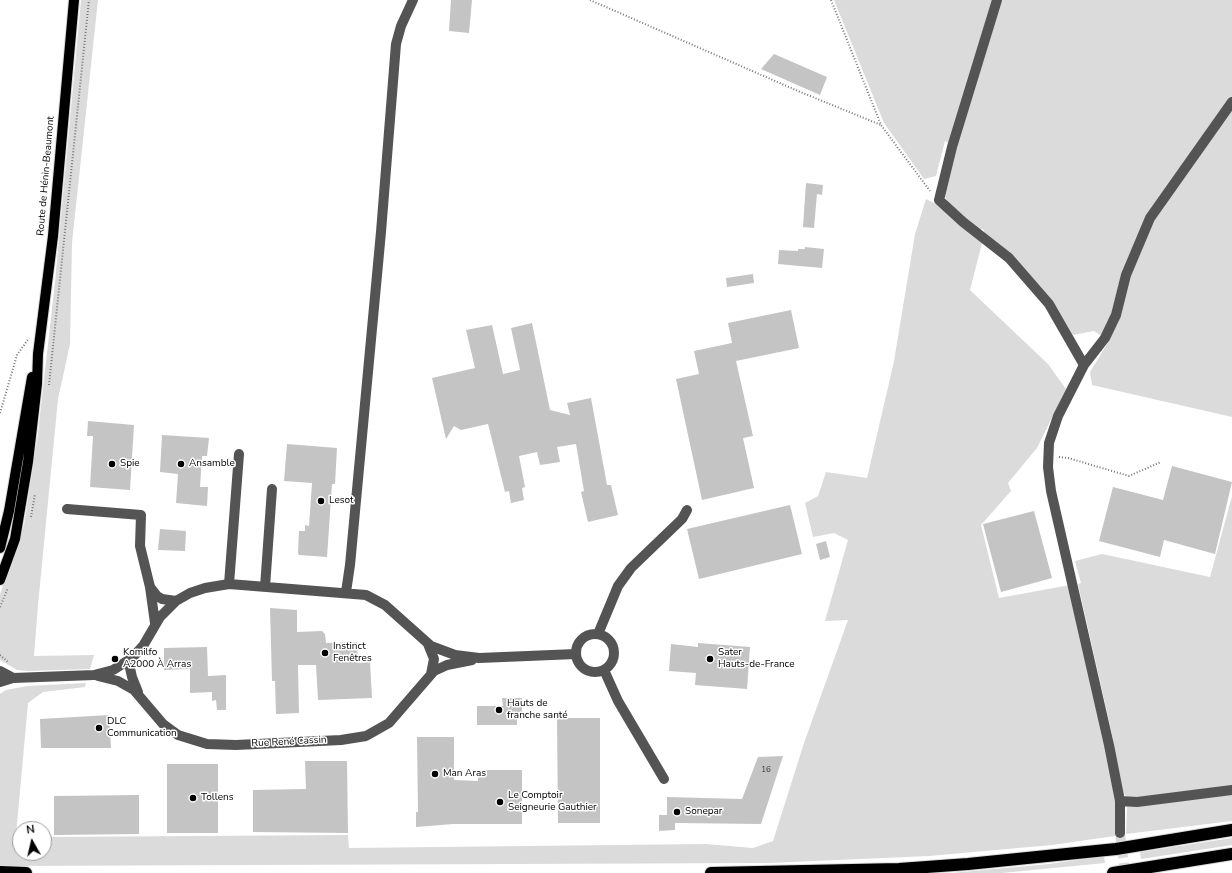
<!DOCTYPE html>
<meta charset="utf-8">
<style>
body{margin:0}
#map{position:relative;width:1232px;height:873px;overflow:hidden;background:#fff;font-family:"Nunito Sans",sans-serif}
canvas{display:block}
.north{position:absolute;left:12px;top:821px;width:40px;height:40px;box-sizing:border-box;background:#fff;border:1px solid #999;border-radius:50%;rotate:352deg;font-size:11px;font-weight:700;line-height:16px;text-align:center;color:#000}
.north::after{content:'';display:block;margin:auto;width:14px;height:18px;background:#000;clip-path:polygon(50% 0,100% 100%,50% 72%,0 100%)}
</style>
<div id="map">
<canvas width="1232" height="873"></canvas>
<div class="north">N</div>
</div>
<script>
const g = document.querySelector('canvas').getContext('2d');
g.lineJoin = 'round';
function paint(path, color) {
  g.fillStyle = color;
  g.fill(path, 'evenodd');
}
function toPath(rows) {
  const path = new Path2D();
  for (const r of rows) {
    if (r.length === 3) {
      path.moveTo(r[0] + r[2], r[1]);
      path.arc(r[0], r[1], r[2], 0, 2 * Math.PI);
      continue;
    }
    path.moveTo(r[0], r[1]);
    for (let i = 2; i < r.length; i += 2) path.lineTo(r[i], r[i + 1]);
  }
  return path;
}
function stroke(path, color, width, dash) {
  g.strokeStyle = color;
  g.lineWidth = width;
  g.lineCap = dash ? 'butt' : 'round';
  g.setLineDash(dash || []);
  g.stroke(path);
}
function drawText(font, color, halo, rows, align = 'center') {
  g.font = font + ' "Nunito Sans",sans-serif';
  g.lineWidth = 3;
  g.setLineDash([]);
  g.textBaseline = 'middle';
  g.strokeStyle = halo;
  g.fillStyle = color;
  for (const [text, x, y, turn = 0] of rows) {
    g.save();
    g.translate(x, y);
    g.rotate((+turn || 0) * Math.PI / 180);
    g.textAlign = isNaN(turn) ? turn : align;
    if (halo) g.strokeText(text, 0, 0);
    g.fillText(text, 0, 0);
    g.restore();
  }
}
paint(toPath([
 [81,0,98,0,72,243,70,344,58,399,38,605,34,656,94,655,90,669,28,671,17,670,0,660,0,594,24,525,38,433,55,282],
 [834,0,1232,0,1232,417,1092,385,1090,372,1109,341,1094,331,1073,335,1054,303,985,234,983,229,978,230,948,202,944,195,956,148,945,141,936,176,924,179,884,123],
 [926,199,936,204,982,243,970,290,1048,364,1066,389,1037,448,1008,483,1011,491,981,525,999,598,1070,585,1103,731,1116,807,1115,836,1052,845,929,856,769,863,0,866,0,694,6,690,27,686,86,683,85,687,43,692,28,703,16,835,20,835,20,853,44,853,44,837,348,835,349,848,706,844,753,848,773,841,804,743,848,620,825,621,848,540,834,533,813,537,805,503,818,496,826,472,867,478,894,361,915,234],
 [1232,496,1232,786,1137,800,1127,797,1121,792,1112,734,1078,584,1081,583,1075,561,1102,554,1210,577],
 [1232,793,1232,821,1126,834,1127,806],
 [1232,838,1232,845,1141,859,1140,852],
 [1104,856,1105,863,1002,873,951,873,1049,864]
]), '#dbdbdb');
paint(toPath([
 [451,0,472,0,469,33,449,31],
 [774,54,827,77,820,95,761,69],
 [806,183,823,185,822,195,817,194,814,228,803,227],
 [805,247,824,249,822,268,778,264,779,250,798,251,798,249,805,249],
 [753,274,754,283,727,287,726,278],
 [791,310,799,348,736,361,753,436,743,438,754,488,702,500,676,379,699,374,694,351,732,343,728,323],
 [532,323,550,410,570,415,567,403,591,398,607,485,611,485,618,515,588,522,581,492,584,491,576,444,557,447,560,462,540,465,537,452,519,456,525,487,522,488,524,500,511,503,509,491,505,492,488,424,461,430,454,426,446,439,432,378,475,368,466,330,492,325,503,374,520,370,511,328],
 [88,421,134,425,130,490,90,487,93,436,87,436],
 [162,435,209,438,207,456,202,456,200,487,208,487,207,506,176,503,178,474,160,472],
 [287,444,337,448,335,484,332,484,327,557,299,555,298,553,299,531,305,531,305,525,309,526,312,483,284,481],
 [1172,466,1232,482,1215,554,1164,540,1160,557,1099,541,1113,487,1163,500],
 [790,505,802,554,699,579,687,529],
 [1034,511,1052,578,1001,592,983,524],
 [160,529,186,531,185,551,158,550],
 [826,541,830,557,820,560,816,544],
 [270,608,297,610,297,632,322,631,325,634,326,643,357,642,358,663,370,662,372,698,318,700,316,665,298,665,299,713,276,714,275,681,272,681],
 [698,643,750,647,747,689,695,685,696,673,669,671,671,644,698,647],
 [207,647,208,676,226,675,226,710,217,710,216,700,212,701,212,692,190,693,190,669,164,670,164,648],
 [502,698,522,698,522,714,517,714,517,725,477,725,477,706,503,706],
 [109,715,111,748,41,748,40,719],
 [557,718,600,718,600,823,558,823],
 [417,737,454,737,454,780,478,781,478,770,522,770,522,824,453,824,416,827,416,812,418,812],
 [783,756,761,824,675,823,675,830,659,831,659,815,667,815,667,797,742,799,758,757],
 [305,761,347,761,348,833,253,832,253,790,306,789],
 [167,764,218,764,218,833,167,833],
 [139,795,139,834,54,835,54,796]
]), '#c4c4c4');
stroke(toPath([
 [1120,833,1125,873]
]), '#d9d9d9', 10, [10, 5]);
const major = toPath([
 [0,548,9,511,32,377],
 [0,580,15,539,28,462,37,384,38,354,53,236,74,0]
]);
const highway = toPath([
 [0,872,26,873],
 [711,873,899,869,968,864,1116,849,1232,830],
 [1113,873,1232,854]
]);
stroke(major, '#dbdbdb', 12);
stroke(highway, '#dbdbdb', 14);
stroke(toPath([
 [590,0,798,91,881,125],
 [831,0,881,125,930,191],
 [49,385,89,0],
 [0,413,17,355,29,338],
 [1059,457,1068,458,1129,476,1161,462],
 [31,517,35,494],
 [0,607,8,588],
 [0,655,8,662]
]), '#767676', 2, [1, 2]);
stroke(toPath([
 [997,0,952,147,939,200,963,222,1009,258,1049,304,1084,365],
 [67,509,141,515,140,546,150,587],
 [229,584,239,454],
 [265,587,272,489],
 [346,592,350,565,381,232,396,44,401,26,413,0],
 [155,623,150,587,157,596,162,599,176,601],
 [595,653,19],
 [598,634,618,586,631,568,682,519,687,510],
 [428,644,434,659,431,674],
 [132,658,130,668,132,677,138,692],
 [604,670,618,701,664,779],
 [0,671,13,678],
 [98,676,118,681,134,690,163,724,178,735,207,744,236,745,341,740,366,736,389,723,434,671,447,665,472,660],
 [0,682,13,678,94,675,113,670,132,658,143,646,160,617,176,601,190,593,205,588,229,584,366,595,385,605,431,646,455,655,479,658,576,654],
 [1120,801,1137,802,1232,790],
 [1120,833,1120,801,1109,745,1051,491,1048,467,1049,443,1058,416,1084,365,1105,338,1116,315,1126,275,1150,218,1232,102]
]), '#545454', 10);
stroke(major, '#000', 10);
stroke(highway, '#000', 12);
for (const [x, y, r, color] of [
 [112,464,4,"#000"],
 [181,464,4,"#000"],
 [321,501,4,"#000"],
 [325,653,4,"#000"],
 [115,659,4,"#000"],
 [710,659,4,"#000"],
 [499,710,4,"#000"],
 [99,728,4,"#000"],
 [435,774,4,"#000"],
 [193,798,4,"#000"],
 [500,802,4,"#000"],
 [677,812,4,"#000"]
]) {
  const dot = new Path2D();
  dot.arc(x, y, r, 0, 2 * Math.PI);
  g.fillStyle = color;
  g.fill(dot);
  stroke(dot, '#fff', 1.5);
}
drawText('8px', '#313131', null, [
 ["16",766,770]
]);
drawText('10px', '#000', '#fff', [
 ["Route de Hénin-Beaumont",46,176,-85],
 ["Rue René Cassin",289,742,-3]
]);
drawText('10px', '#000', '#fff', [
 ["Spie",120,464],
 ["Ansamble",189,464],
 ["Lesot",329,501],
 ["Instinct",333,647],
 ["Fenêtres",333,659],
 ["Komilfo",123,653],
 ["A2000 À Arras",123,665],
 ["Sater",718,653],
 ["Hauts-de-France",718,665],
 ["Hauts de",507,704],
 ["franche santé",507,716],
 ["DLC",107,722],
 ["Communication",107,734],
 ["Man Aras",443,774],
 ["Le Comptoir",508,796],
 ["Seigneurie Gauthier",508,808],
 ["Tollens",201,798],
 ["Sonepar",685,812]
], 'left');
</script>
